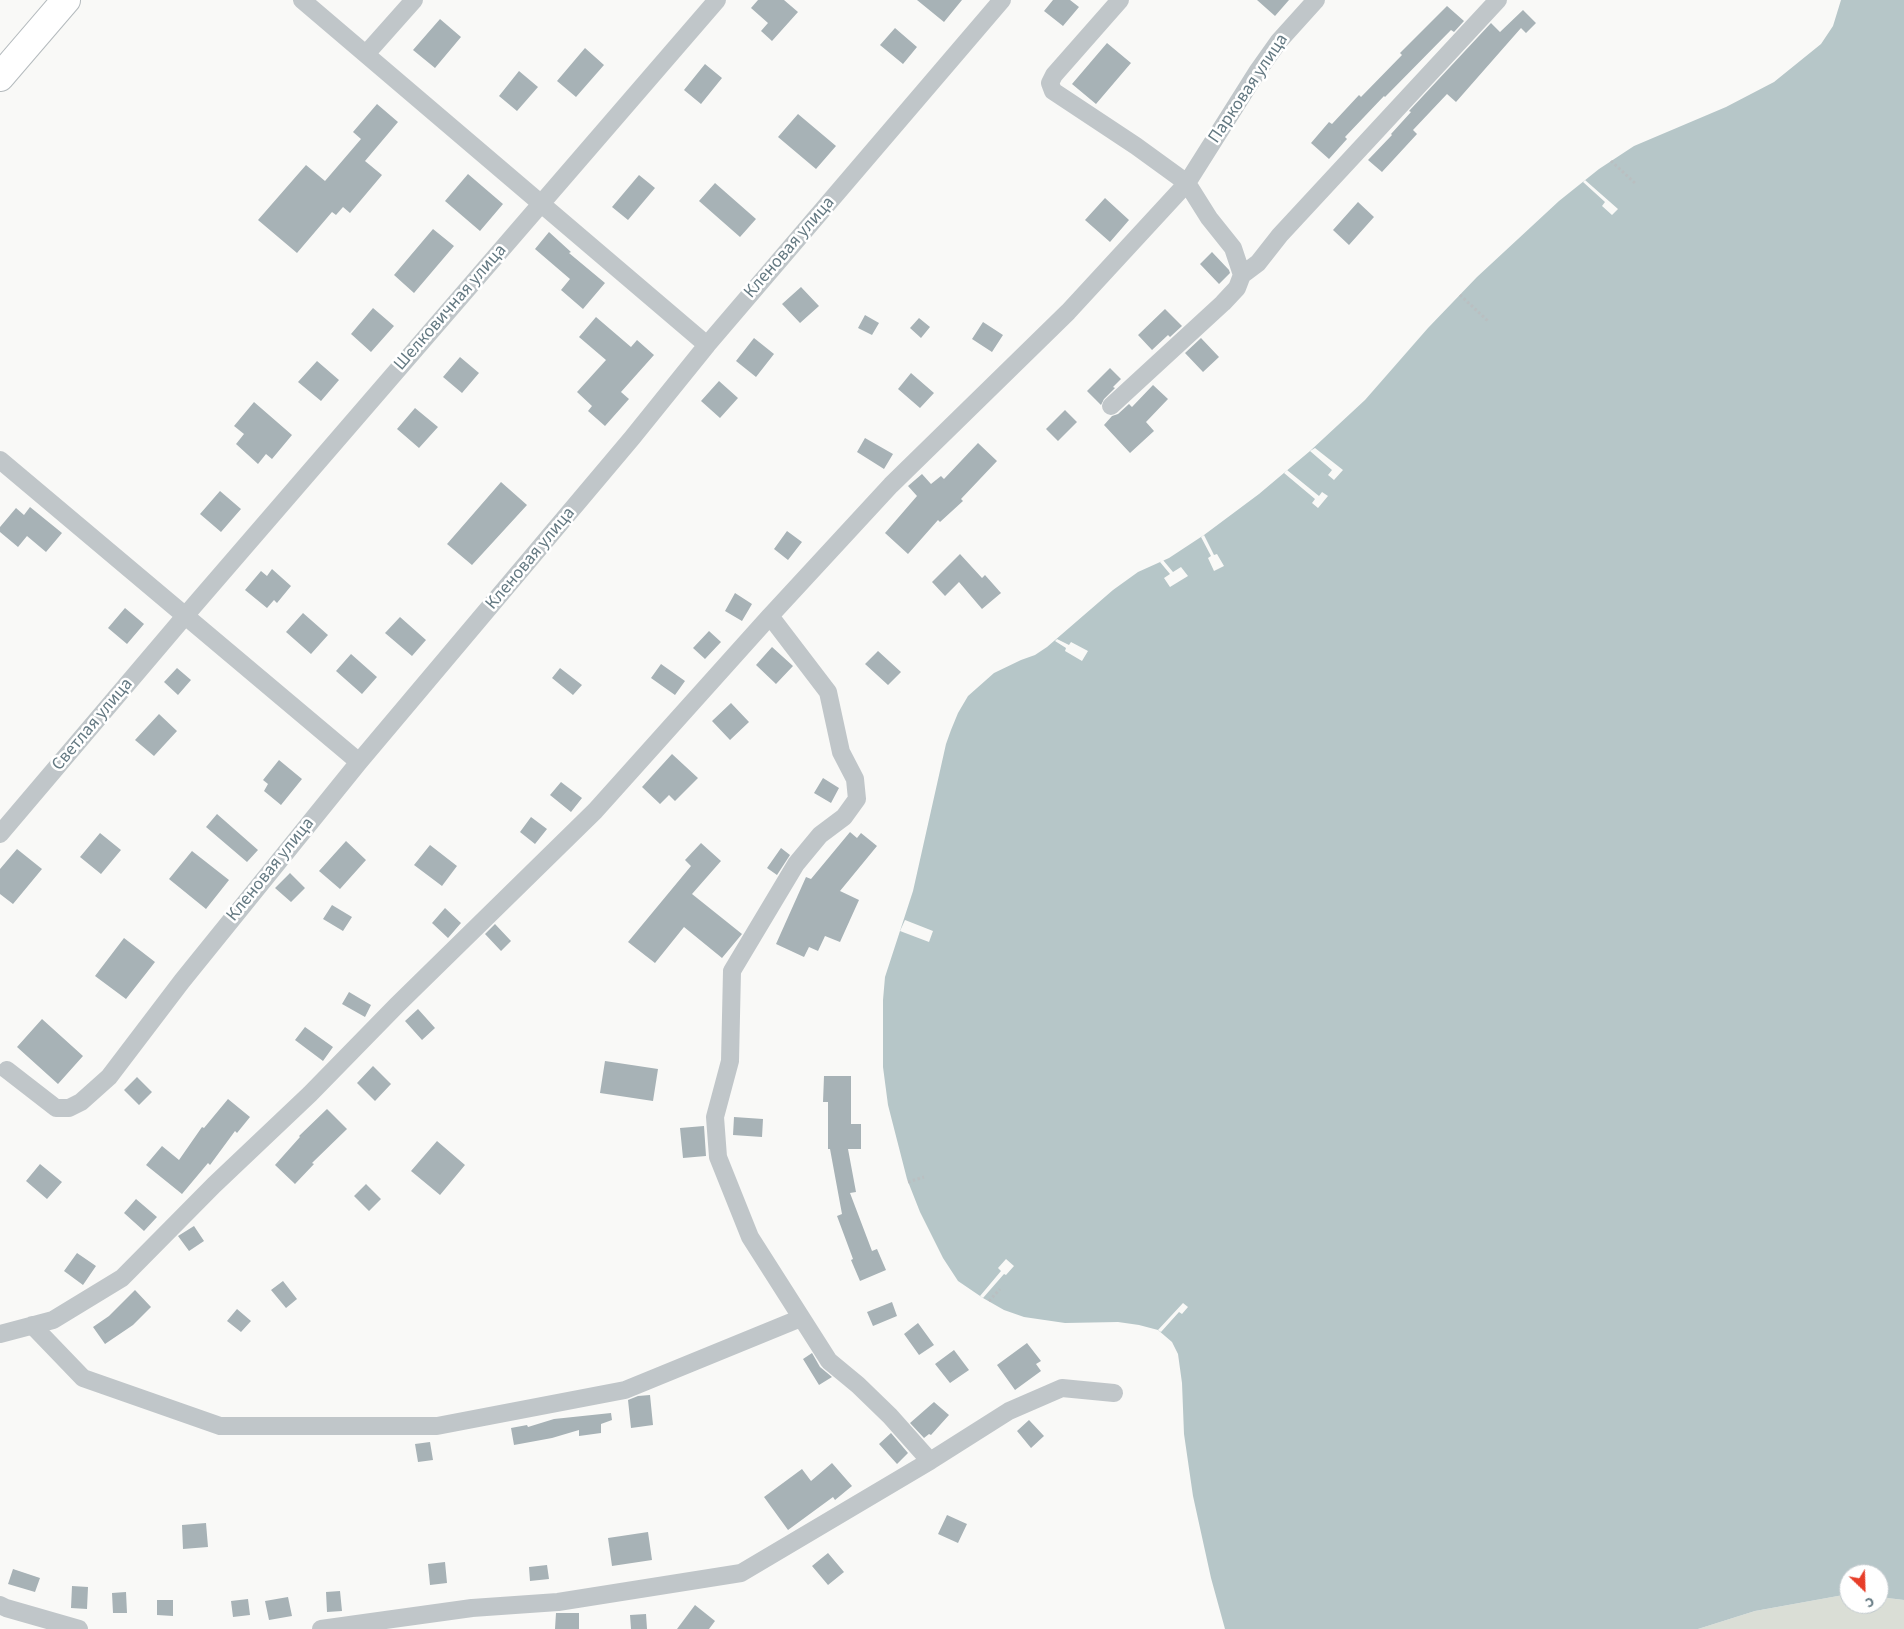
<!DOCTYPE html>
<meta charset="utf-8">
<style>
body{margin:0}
#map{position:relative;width:1904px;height:1629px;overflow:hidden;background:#f9f9f7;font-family:"Source Sans 3",sans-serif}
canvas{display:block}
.north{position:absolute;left:1839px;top:1564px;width:50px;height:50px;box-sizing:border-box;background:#fff;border:1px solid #c1c9cd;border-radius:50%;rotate:156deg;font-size:14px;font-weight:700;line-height:20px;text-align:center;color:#647982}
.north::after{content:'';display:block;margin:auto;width:18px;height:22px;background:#e73e29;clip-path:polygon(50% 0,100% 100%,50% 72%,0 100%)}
</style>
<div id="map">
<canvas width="1904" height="1629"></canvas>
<div class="north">С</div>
</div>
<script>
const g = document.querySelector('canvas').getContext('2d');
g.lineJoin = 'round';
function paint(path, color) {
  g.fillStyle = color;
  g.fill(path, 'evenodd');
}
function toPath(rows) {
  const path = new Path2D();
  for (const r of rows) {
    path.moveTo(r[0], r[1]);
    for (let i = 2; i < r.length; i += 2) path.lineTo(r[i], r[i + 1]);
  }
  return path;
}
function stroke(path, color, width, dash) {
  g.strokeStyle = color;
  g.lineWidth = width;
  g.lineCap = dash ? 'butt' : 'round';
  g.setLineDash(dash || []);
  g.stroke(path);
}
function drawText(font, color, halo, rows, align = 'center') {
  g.font = font + ' "Source Sans 3",sans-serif';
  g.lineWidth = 5;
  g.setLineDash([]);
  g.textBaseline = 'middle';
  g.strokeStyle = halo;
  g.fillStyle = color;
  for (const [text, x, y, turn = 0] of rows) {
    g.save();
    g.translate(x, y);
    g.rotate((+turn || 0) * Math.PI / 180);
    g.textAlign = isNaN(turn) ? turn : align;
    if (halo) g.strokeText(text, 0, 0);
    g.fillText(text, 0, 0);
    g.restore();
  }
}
paint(toPath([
 [1849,1594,1849,1604,1879,1604,1879,1597,1904,1600,1904,1629,1698,1629,1755,1611]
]), '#daded6');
paint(toPath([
 [1841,0,1904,0,1904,1600,1879,1597,1879,1574,1849,1574,1849,1594,1755,1611,1698,1629,1225,1629,1211,1578,1193,1496,1184,1434,1182,1383,1178,1354,1172,1342,1158,1330,1139,1325,1118,1322,1065,1323,1024,1317,1004,1310,983,1298,958,1281,943,1258,920,1212,907,1179,888,1105,883,1067,883,1000,885,977,913,891,946,744,951,730,958,713,968,696,994,673,1021,660,1035,655,1047,647,1113,590,1138,572,1169,558,1204,535,1259,494,1310,451,1365,400,1428,328,1477,277,1559,201,1599,169,1634,146,1726,107,1774,82,1821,44,1833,26]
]), '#b6c6c8');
paint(toPath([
 [1585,180,1618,209,1612,215,1602,206,1605,202,1583,182],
 [1315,448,1343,470,1334,480,1328,475,1332,470,1310,451],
 [1287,470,1319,496,1322,492,1328,496,1318,508,1312,503,1315,499,1284,473],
 [1204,535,1214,555,1217,554,1224,566,1214,571,1208,558,1211,556,1201,537],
 [1163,560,1173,572,1181,567,1188,576,1170,587,1164,578,1170,574,1160,562],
 [1057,639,1069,645,1071,642,1088,651,1082,661,1065,651,1066,648,1055,641],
 [905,920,933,931,929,942,900,931],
 [1006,1259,1014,1266,1006,1275,1004,1274,983,1298,980,1296,1001,1271,998,1268],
 [1183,1303,1188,1307,1182,1314,1179,1312,1161,1332,1158,1330]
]), '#f9f9f7');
paint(toPath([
 [758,0,784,0,798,12,772,41,761,31,768,23,751,8],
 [917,0,962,0,944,22],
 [1053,0,1070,0,1079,7,1063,26,1044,11],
 [1257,0,1289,0,1275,16],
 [1447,6,1464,21,1454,32,1451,30,1385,97,1384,96,1345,137,1347,139,1329,159,1311,143,1329,122,1332,124,1359,95,1361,97,1402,55,1400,53],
 [1523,10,1536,23,1526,33,1521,28,1456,102,1447,94,1413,130,1417,134,1382,172,1368,160,1392,135,1391,134,1411,112,1409,111,1491,23,1500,32],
 [440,19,461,37,435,68,413,50],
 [895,28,917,47,903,64,880,45],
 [1107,43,1131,63,1096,104,1072,84],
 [585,48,604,65,576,97,557,81],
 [705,64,722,78,701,104,684,90],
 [519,71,538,87,517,111,499,96],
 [377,104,398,122,365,161,382,175,350,213,343,207,336,215,332,212,297,253,258,220,306,165,325,181,361,139,353,132],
 [798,114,836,146,816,169,778,137],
 [468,174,503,204,480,231,445,201],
 [639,175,655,188,628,220,612,207],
 [715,183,756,219,740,237,699,201],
 [1105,198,1129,220,1110,242,1085,220],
 [1358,202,1374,217,1349,245,1333,230],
 [433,229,454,246,414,293,394,275],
 [549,232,571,252,569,253,605,283,583,309,561,290,570,279,535,249],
 [1212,252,1229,270,1230,273,1219,284,1200,264],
 [801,287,819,306,800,323,782,304],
 [373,308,394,326,371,352,351,334],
 [1165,309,1182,326,1170,337,1168,335,1152,350,1138,335],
 [865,315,879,323,872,335,858,328],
 [596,317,631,347,637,340,654,355,621,392,629,399,605,426,588,411,592,406,577,392,606,360,579,337],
 [919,318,930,327,921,338,910,328],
 [983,322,1003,335,992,352,972,339],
 [754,338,774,354,756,377,736,361],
 [1201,338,1219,357,1203,372,1185,353],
 [460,357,479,373,462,393,443,377],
 [317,361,339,380,321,401,298,382],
 [1110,368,1121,379,1113,387,1115,388,1104,399,1101,405,1087,391],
 [911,373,934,393,920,408,898,389],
 [719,381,738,398,720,418,701,401],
 [1153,385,1168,399,1146,422,1154,431,1130,453,1104,425,1112,416,1118,414,1129,404,1132,407],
 [254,402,292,435,272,459,266,454,258,464,236,444,244,434,234,426],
 [415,408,438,427,419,448,397,429],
 [1065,410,1077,422,1058,441,1046,429],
 [865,438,893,454,884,469,857,452],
 [978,443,997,461,961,499,963,501,940,522,938,520,908,554,885,533,917,496,908,486,922,474,931,484,941,476,944,479],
 [501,482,527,505,472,565,447,544],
 [220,491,241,509,221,532,200,514],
 [30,507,62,533,46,552,27,536,18,547,0,532,0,527,16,508,24,515],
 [787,531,802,542,788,560,774,549],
 [960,554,982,578,985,575,1001,593,982,609,959,582,945,596,932,582],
 [272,569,291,586,277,603,274,600,267,608,245,590,261,571,267,576],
 [735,593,752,604,742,621,725,611],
 [125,608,144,624,127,644,108,628],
 [303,613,328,635,311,654,286,632],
 [400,617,426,640,412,656,385,633],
 [709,631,721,642,705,659,693,648],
 [772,647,793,666,776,684,756,665],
 [878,651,901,672,888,685,865,664],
 [351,654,377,677,362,694,336,671],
 [661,664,685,681,675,695,651,678],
 [177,668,191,680,178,695,164,682],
 [560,668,582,685,573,695,552,678],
 [731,703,749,722,730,740,712,721],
 [159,714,177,731,154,756,135,740],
 [672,754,698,778,675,801,669,795,660,804,642,787],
 [279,760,302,779,281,805,264,791,268,784,263,780],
 [823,778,839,788,831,803,814,793],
 [561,782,582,798,571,812,550,795],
 [217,814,258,850,247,862,206,827],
 [531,817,547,829,535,844,520,832],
 [850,832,857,838,861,833,877,846,840,891,859,900,840,942,825,936,818,951,809,947,804,957,776,944,806,877,811,879],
 [100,833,121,850,101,874,80,857],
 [346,841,366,860,340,889,319,871],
 [701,843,721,861,692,894,742,934,722,958,684,927,655,963,628,942,691,866,685,860],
 [430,845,457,866,442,886,414,865],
 [781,848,790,855,777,875,767,868],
 [17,849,42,869,13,904,0,894,0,869],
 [192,851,229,880,206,909,169,879],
 [290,873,305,888,291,902,275,888],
 [332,905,352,917,343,931,323,919],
 [445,908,461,923,448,938,432,923],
 [495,924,511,941,501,951,485,934],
 [124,938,155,962,126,999,95,976],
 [349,992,371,1005,365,1017,342,1004],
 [418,1009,435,1028,422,1040,405,1021],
 [42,1019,83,1056,58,1084,17,1047],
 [305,1027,333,1047,323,1061,295,1040],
 [605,1061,658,1069,653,1101,600,1093],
 [373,1066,391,1084,375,1101,357,1083],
 [824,1076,851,1076,851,1124,861,1124,861,1149,848,1149,856,1192,850,1193,872,1251,877,1249,886,1270,860,1281,851,1260,853,1259,837,1216,842,1214,830,1149,828,1149,828,1102,823,1102],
 [137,1077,152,1092,139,1105,124,1090],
 [228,1099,250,1117,237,1133,235,1131,210,1165,208,1163,182,1194,146,1165,162,1146,179,1160,202,1127,204,1128],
 [327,1109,347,1129,312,1163,314,1164,295,1184,275,1165,300,1137,299,1136],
 [734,1117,763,1119,762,1137,733,1135],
 [704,1126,706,1156,683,1158,680,1128],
 [437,1141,465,1165,440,1195,411,1171],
 [40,1164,62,1182,47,1199,26,1181],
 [366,1184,381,1199,369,1211,354,1196],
 [136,1199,157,1217,144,1231,124,1213],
 [194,1226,204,1241,189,1251,178,1236],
 [77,1253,96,1266,83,1285,64,1271],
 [283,1281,297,1299,286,1308,271,1290],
 [135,1290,151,1307,133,1325,105,1344,93,1327,109,1316],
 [892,1302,897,1316,873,1326,867,1312],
 [237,1309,251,1321,241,1332,227,1321],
 [918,1323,934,1345,919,1355,904,1334],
 [1027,1343,1041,1361,1036,1364,1041,1371,1015,1390,997,1365],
 [954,1350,969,1370,950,1383,935,1364],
 [812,1353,820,1367,832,1377,819,1385,803,1359],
 [650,1395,653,1425,631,1428,628,1400,638,1396],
 [934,1402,949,1415,931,1435,929,1434,924,1438,910,1423],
 [611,1413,612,1420,601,1424,601,1433,579,1436,579,1430,552,1438,514,1445,511,1428,527,1425,528,1427,554,1419],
 [1029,1420,1044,1436,1031,1448,1017,1431],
 [891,1433,908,1453,897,1464,879,1444],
 [430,1442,433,1460,418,1462,415,1444],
 [832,1463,852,1486,835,1500,833,1497,788,1530,764,1497,802,1469,811,1481],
 [947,1515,967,1524,958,1543,938,1534],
 [206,1523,208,1547,183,1549,182,1525],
 [648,1532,652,1560,612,1566,608,1538],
 [828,1553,844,1572,828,1585,812,1566],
 [445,1562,447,1583,430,1585,428,1564],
 [547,1565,549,1579,530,1581,529,1567],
 [13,1569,40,1578,35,1592,8,1584],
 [72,1586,88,1587,87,1609,71,1608],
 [340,1591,342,1611,327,1612,326,1592],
 [126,1592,127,1613,113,1613,112,1593],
 [288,1597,292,1616,269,1620,265,1601],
 [248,1599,250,1615,233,1617,231,1601],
 [157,1600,173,1600,173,1616,157,1615],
 [695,1605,715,1621,709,1629,677,1629],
 [556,1613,579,1613,579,1629,555,1629],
 [646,1614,647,1629,631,1629,630,1615]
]), '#a7b2b6');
const primary = toPath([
 [0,77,66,0]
]);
stroke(primary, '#b4babd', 30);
stroke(toPath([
 [1611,161,1636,184],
 [1460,295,1488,321],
 [908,1182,924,1177],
 [989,1301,1000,1289]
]), '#babfc1', 3, [2.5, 2.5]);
stroke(toPath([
 [302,0,707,345],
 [1120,0,1054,75,1050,83,1053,91,1136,146,1187,183,1209,218,1233,248,1242,275,1258,263,1280,235,1498,0],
 [366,54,414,0],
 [1111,406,1223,303,1237,288,1242,275],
 [0,460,359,762],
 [770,616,891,485,1068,312,1187,183,1257,72,1279,41,1316,0],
 [0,834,185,616,717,0],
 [7,1070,56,1108,69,1108,81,1102,109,1077,182,981,359,762,632,438,707,345,1002,0],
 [32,1325,83,1378,220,1426,437,1426,625,1390,801,1318],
 [0,1334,53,1320,122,1278,214,1185,310,1094,397,1005,595,811,770,616,828,692,841,752,855,779,857,799,844,817,820,835,796,864,732,971,730,1061,715,1117,718,1157,750,1237,829,1361,858,1385,890,1416,930,1461,741,1573,558,1602,472,1608,321,1629],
 [930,1461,1009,1411,1062,1388,1114,1393],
 [0,1605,6,1608,79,1629]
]), '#c0c6c9', 18);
stroke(primary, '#fff', 28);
drawText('18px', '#647982', '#fff', [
 ["Парковая улица",1249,89,-56],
 ["Кленовая улица",790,248,-49],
 ["Шелковичная улица",451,308,-49],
 ["Кленовая улица",531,559,-50],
 ["Светлая улица",93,725,-50],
 ["Кленовая улица",271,870,-51]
]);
</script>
